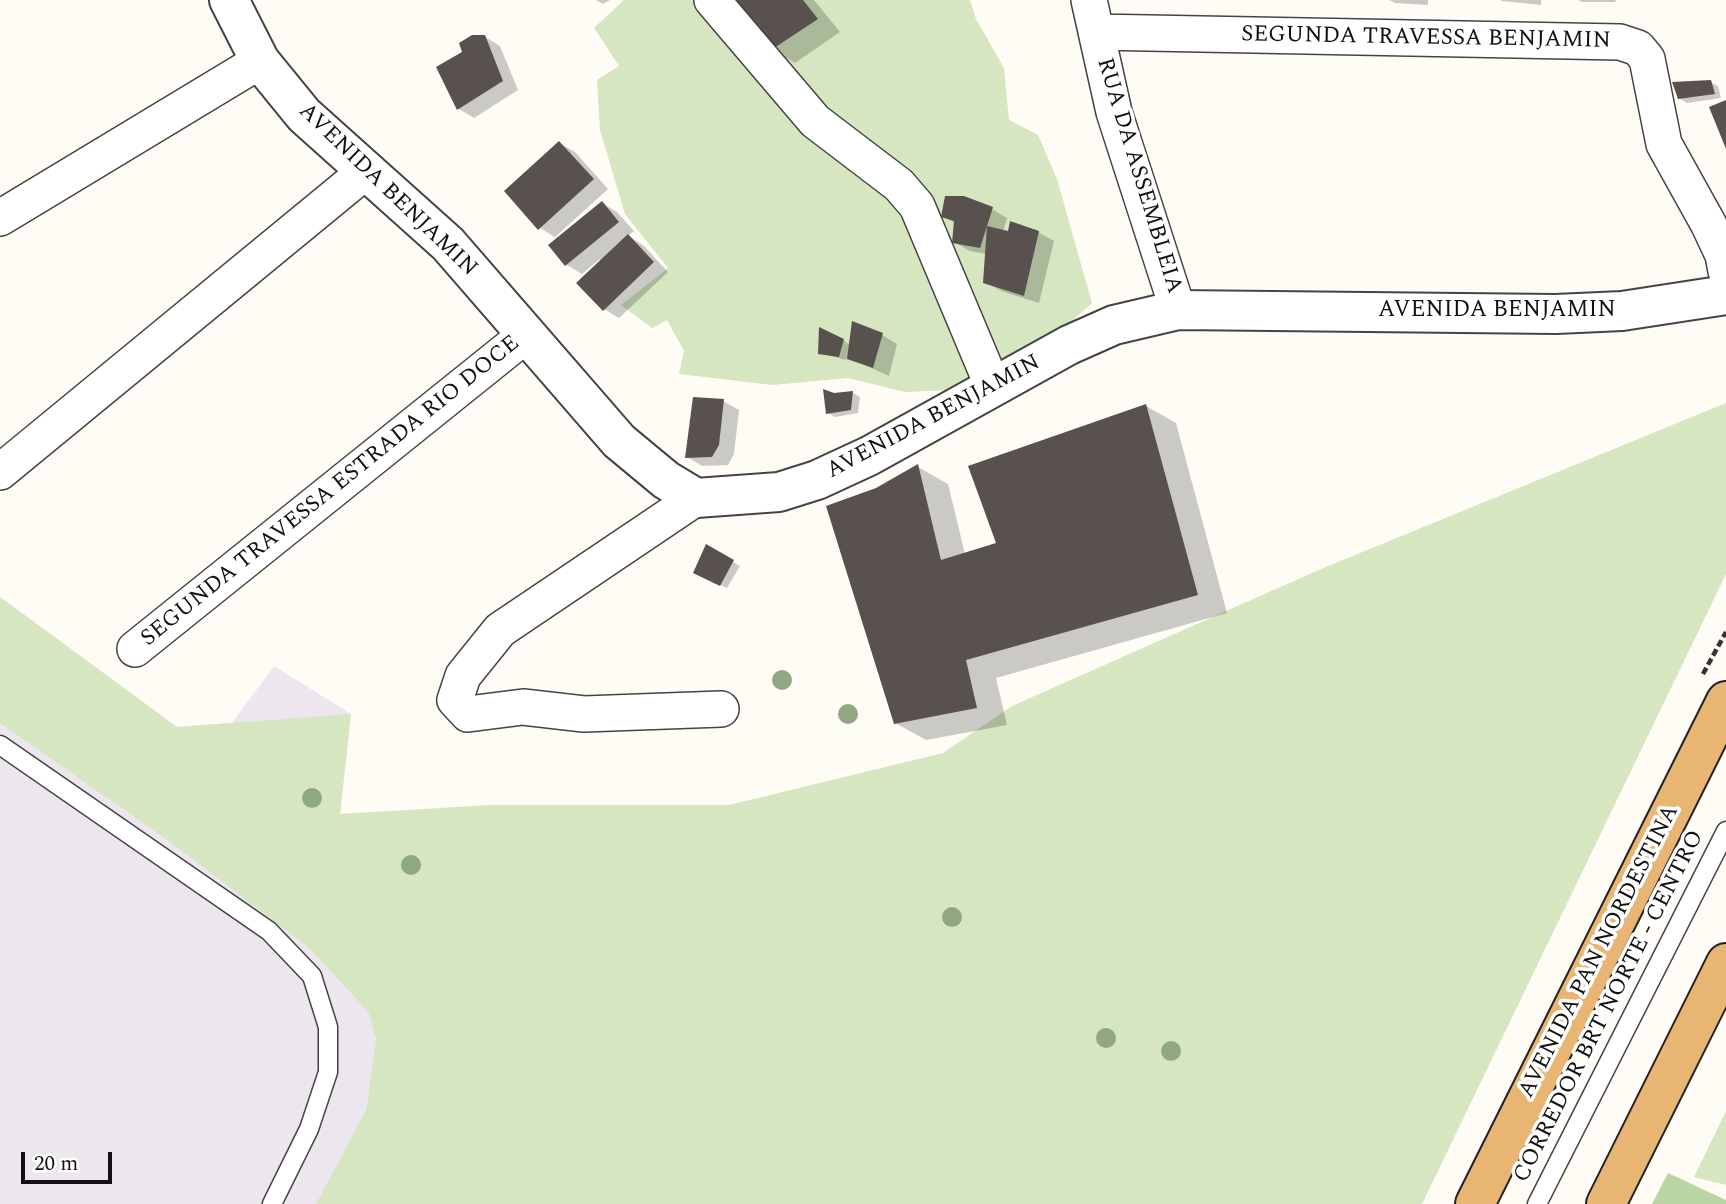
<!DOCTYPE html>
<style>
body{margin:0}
#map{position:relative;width:1726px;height:1204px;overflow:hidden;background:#fefcf5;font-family:Spectral,serif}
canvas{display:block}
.scale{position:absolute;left:21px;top:1152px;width:91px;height:32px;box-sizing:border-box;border:4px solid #111;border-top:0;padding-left:9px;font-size:21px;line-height:24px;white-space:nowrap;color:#111;-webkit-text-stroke:5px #fff;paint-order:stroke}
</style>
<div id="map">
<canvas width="1726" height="1204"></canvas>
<div class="scale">20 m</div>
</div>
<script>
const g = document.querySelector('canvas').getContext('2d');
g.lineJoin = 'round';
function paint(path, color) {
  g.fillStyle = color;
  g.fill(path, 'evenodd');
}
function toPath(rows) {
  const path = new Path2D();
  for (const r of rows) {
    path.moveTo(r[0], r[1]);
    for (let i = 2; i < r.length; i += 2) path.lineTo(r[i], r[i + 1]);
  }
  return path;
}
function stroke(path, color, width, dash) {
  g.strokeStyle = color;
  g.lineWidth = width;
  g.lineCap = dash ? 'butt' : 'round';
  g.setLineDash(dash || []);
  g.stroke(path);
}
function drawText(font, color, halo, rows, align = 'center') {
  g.font = font + ' Spectral,serif';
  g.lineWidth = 7;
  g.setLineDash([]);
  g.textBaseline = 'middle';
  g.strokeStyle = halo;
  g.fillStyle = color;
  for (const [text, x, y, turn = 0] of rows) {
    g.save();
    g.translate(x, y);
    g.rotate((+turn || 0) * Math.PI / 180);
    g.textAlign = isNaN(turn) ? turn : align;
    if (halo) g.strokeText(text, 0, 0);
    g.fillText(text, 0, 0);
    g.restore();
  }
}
paint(toPath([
 [0,597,177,727,232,723,274,666,351,714,340,814,308,947,368,1012,376,1039,366,1110,318,1204,0,1204]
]), '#ede6ee');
paint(toPath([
 [624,0,970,0,976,19,1004,68,1009,120,1038,135,1057,179,1092,303,1054,337,951,390,905,392,848,378,772,385,679,374,684,351,667,320,652,328,621,305,668,268,625,214,600,130,597,80,619,66,594,28],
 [1726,403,1726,574,1422,1204,316,1204,366,1110,376,1039,368,1012,308,947,166,839,0,723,0,597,177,727,351,714,340,814,490,805,729,805,943,753,1012,706,1321,569],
 [1726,1111,1726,1185,1694,1177]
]), '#d6e6c1');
paint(toPath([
 [1668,1173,1726,1200,1726,1204,1652,1204]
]), '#bbd5a2');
paint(toPath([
 [596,0,610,0,603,4],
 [731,0,814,0,840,32,795,63,772,49],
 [1389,0,1428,0,1428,5,1395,3],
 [1500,0,1541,0,1541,5,1502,1],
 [1578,0,1616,0,1615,2,1582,2],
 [485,37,500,46,518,90,474,118,459,109,464,53],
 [1710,82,1718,86,1721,98,1687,103,1679,98],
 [559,143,575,152,608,189,555,237,540,228],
 [602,203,617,212,634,231,628,236,643,245,668,272,619,318,604,309,600,259,582,274,567,265,550,245],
 [992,209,1007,218,1003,232,1038,232,1054,241,1039,303,1001,291,985,282,987,254,970,251,954,242,955,223,943,216],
 [882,335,897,344,889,376,847,357,846,360,820,353,843,340,850,345],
 [853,393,860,397,858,413,835,417,828,413],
 [723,401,739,410,734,454,728,465,702,466,687,457],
 [1146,406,1176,423,1227,613,996,678,1007,725,926,740,895,723,876,489,918,467,948,484,965,554,998,544],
 [707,547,740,566,727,588,702,576]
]), '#0003');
paint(toPath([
 [728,0,803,0,818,19,771,50],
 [472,35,485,35,503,81,457,110,436,67,462,52,459,43],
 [1711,80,1715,94,1678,99,1672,82],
 [1726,100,1726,149,1709,107],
 [559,141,594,179,538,230,504,191],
 [945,196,964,196,993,207,987,226,1008,231,1010,221,1039,231,1024,296,983,283,987,226,980,248,952,243,954,221,941,217],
 [602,201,619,222,565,266,548,245],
 [628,234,654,262,603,311,576,283],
 [852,321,883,333,873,368,847,359],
 [819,327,844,339,839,357,818,354],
 [823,389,834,393,853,391,851,410,826,414],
 [693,397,724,399,719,445,712,457,685,458],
 [1146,404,1198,595,966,660,977,708,894,724,826,506,876,488,918,464,941,560,996,543,968,466],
 [706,544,734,560,720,586,693,573]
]), '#58514e');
const service = toPath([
 [0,745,269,931,312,976,328,1027,328,1072,309,1129,272,1204],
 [1537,1204,1726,831]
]);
const minor = toPath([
 [712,0,815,121,899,185,917,206,993,387],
 [1089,0,1114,112,1178,310],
 [1096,32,1620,42,1638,48,1647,59,1664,144,1709,225,1723,255,1726,271],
 [0,218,260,61],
 [0,472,366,171],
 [696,498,500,630,463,676,455,700,468,714,523,707,584,714,721,709],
 [135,649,527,334]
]);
const tertiary = toPath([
 [229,0,260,61,304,115,448,244,619,441,666,480,696,498,779,492,817,480,869,456,1069,345,1114,325,1178,310,1556,314,1622,311,1726,295]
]);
const trunk = toPath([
 [1475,1204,1726,701],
 [1606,1204,1726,963]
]);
stroke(service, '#444', 21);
stroke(minor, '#444', 38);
stroke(tertiary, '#444', 42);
stroke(trunk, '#222', 42);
stroke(toPath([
 [1703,674,1726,632]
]), '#333', 4.5, [7, 3.5]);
stroke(service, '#fff', 18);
stroke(minor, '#fff', 35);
stroke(tertiary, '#fff', 38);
stroke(trunk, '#e8b572', 38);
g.fillStyle = '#8fa883';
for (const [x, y] of [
 [782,680],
 [848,714],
 [312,798],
 [411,865],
 [952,917],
 [1106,1038],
 [1171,1051]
]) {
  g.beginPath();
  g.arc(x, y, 10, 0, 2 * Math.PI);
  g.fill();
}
drawText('23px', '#111', '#fff', [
 ["SEGUNDA TRAVESSA BENJAMIN",1426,39,1],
 ["RUA DA ASSEMBLEIA",1138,176,73],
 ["AVENIDA BENJAMIN",387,191,44],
 ["AVENIDA BENJAMIN",1497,311],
 ["AVENIDA BENJAMIN",934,418,-28],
 ["SEGUNDA TRAVESSA ESTRADA RIO DOCE",331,492,-39],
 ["AVENIDA PAN NORDESTINA",1600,952,-63],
 ["CORREDOR BRT NORTE - CENTRO",1610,1007,-63]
]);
</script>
